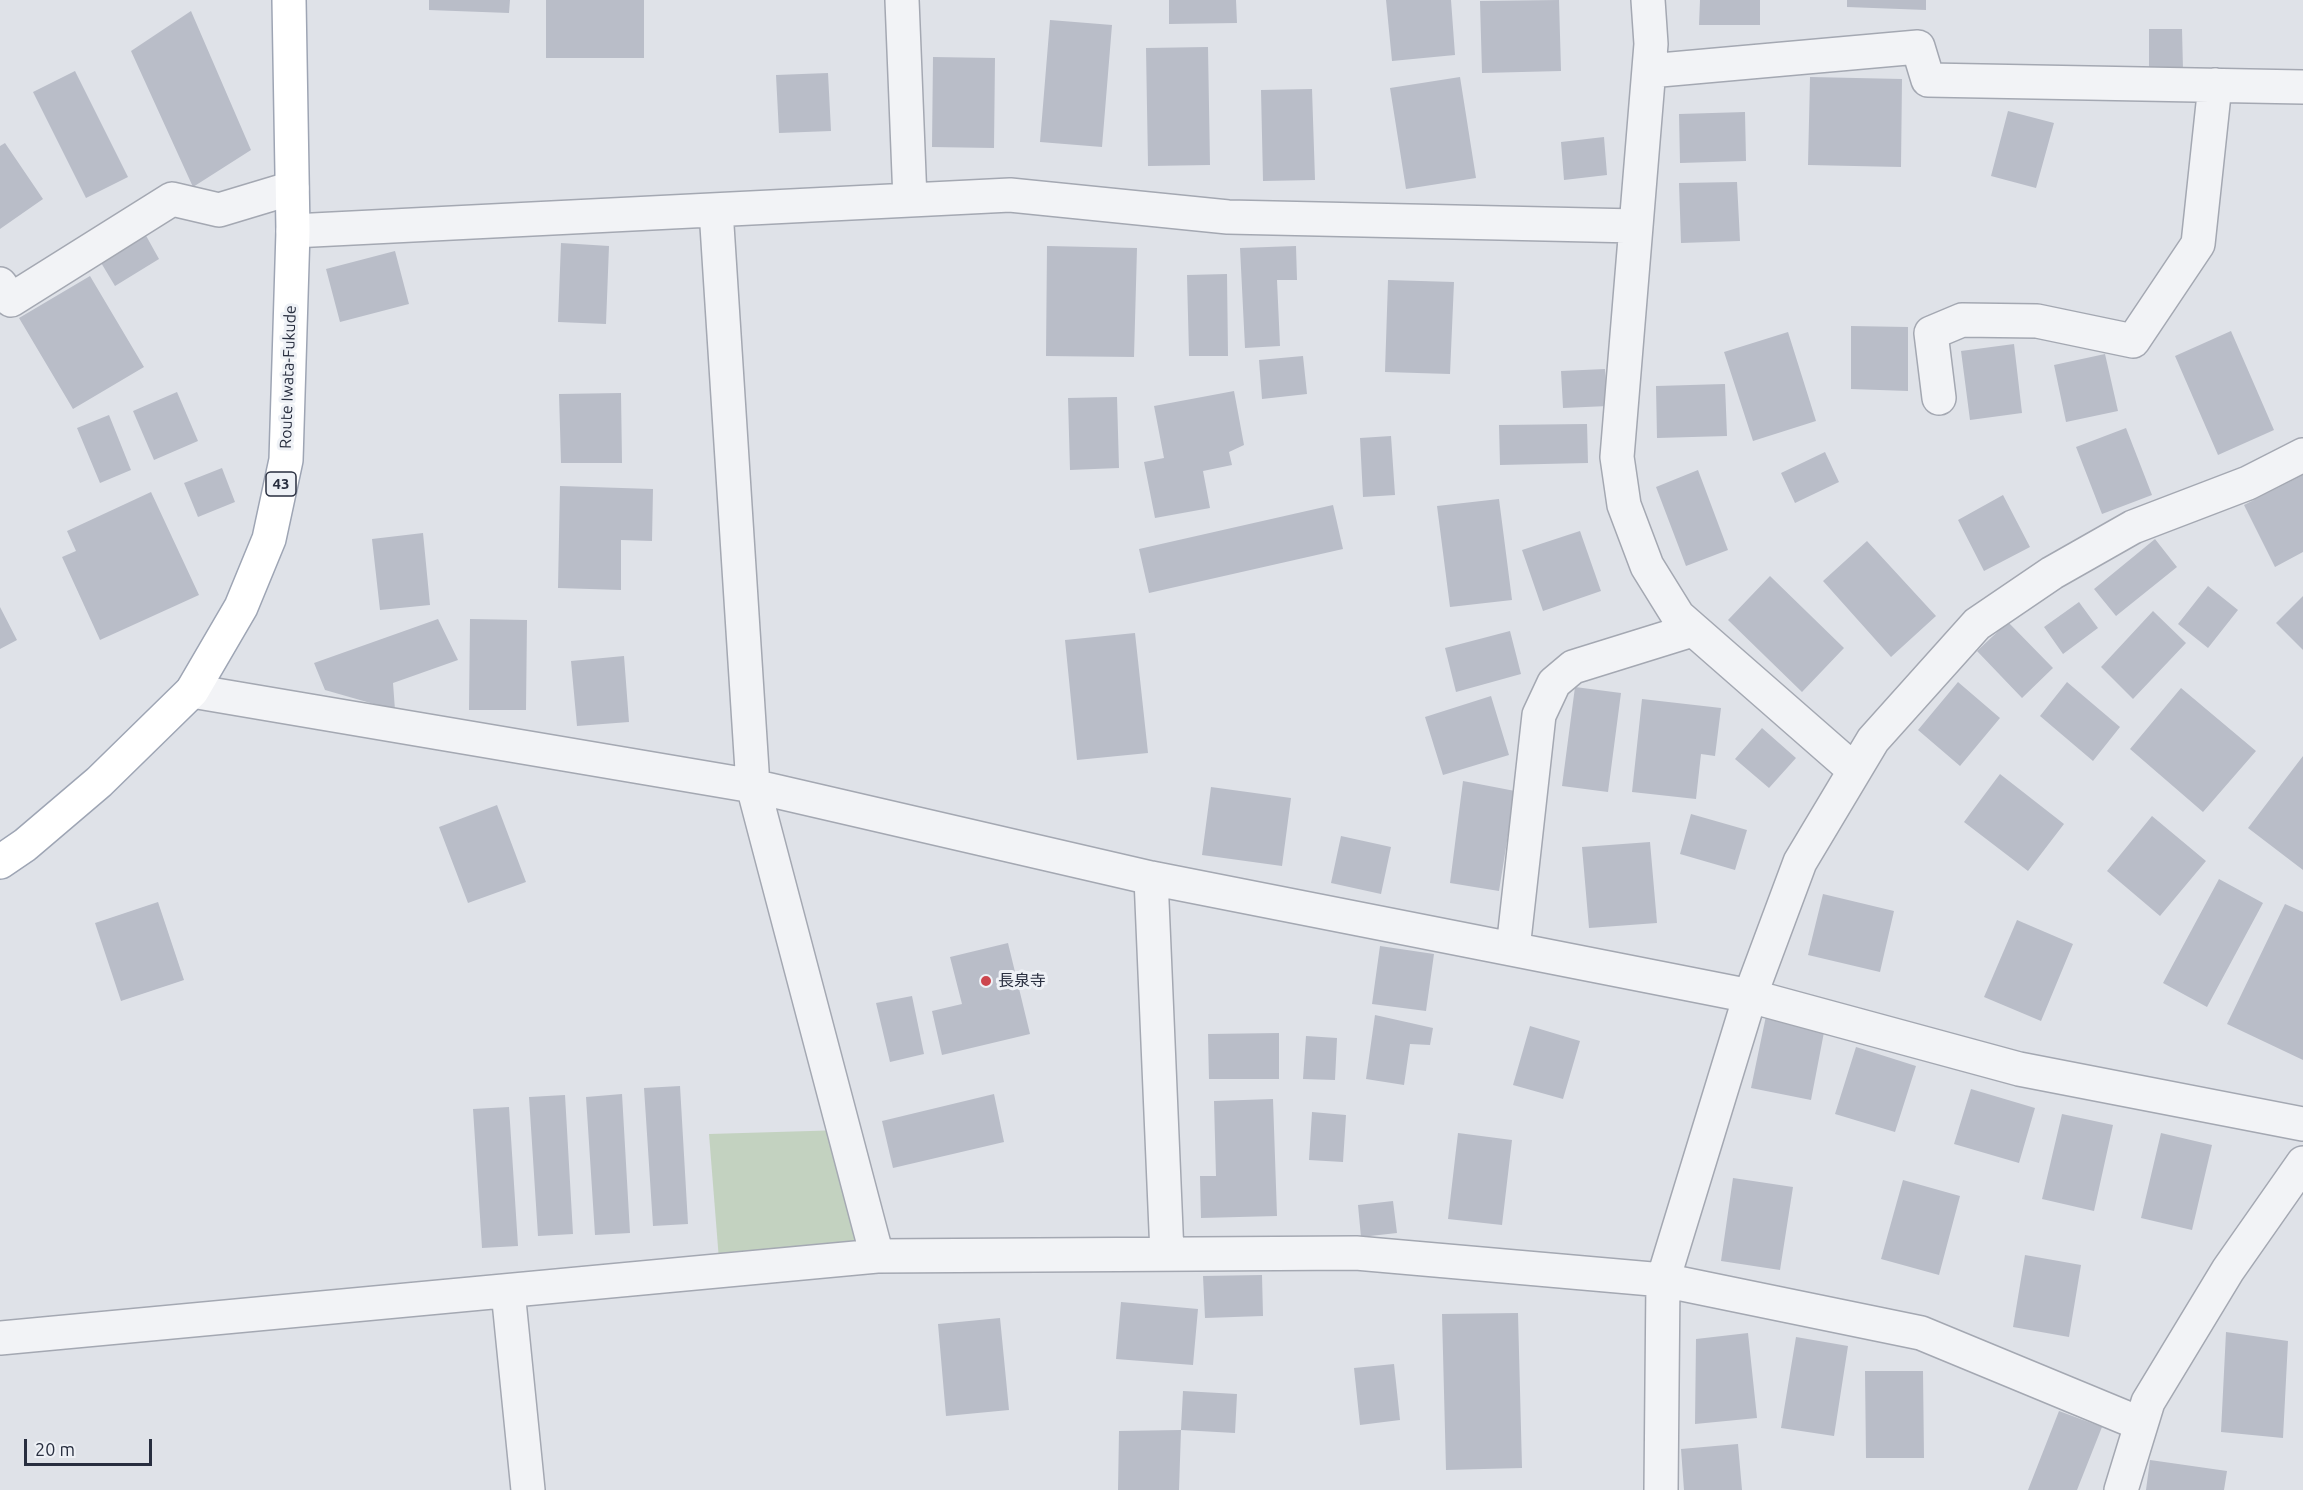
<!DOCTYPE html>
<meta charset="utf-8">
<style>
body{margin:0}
#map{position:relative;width:2303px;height:1490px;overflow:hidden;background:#dfe2e8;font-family:Ubuntu,sans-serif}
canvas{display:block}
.scale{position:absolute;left:24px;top:1439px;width:128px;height:27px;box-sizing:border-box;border:3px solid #282e3f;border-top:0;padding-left:8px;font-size:18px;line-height:21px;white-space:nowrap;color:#282e3f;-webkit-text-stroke:4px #eef1f6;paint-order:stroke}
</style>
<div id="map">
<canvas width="2303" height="1490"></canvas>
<div class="scale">20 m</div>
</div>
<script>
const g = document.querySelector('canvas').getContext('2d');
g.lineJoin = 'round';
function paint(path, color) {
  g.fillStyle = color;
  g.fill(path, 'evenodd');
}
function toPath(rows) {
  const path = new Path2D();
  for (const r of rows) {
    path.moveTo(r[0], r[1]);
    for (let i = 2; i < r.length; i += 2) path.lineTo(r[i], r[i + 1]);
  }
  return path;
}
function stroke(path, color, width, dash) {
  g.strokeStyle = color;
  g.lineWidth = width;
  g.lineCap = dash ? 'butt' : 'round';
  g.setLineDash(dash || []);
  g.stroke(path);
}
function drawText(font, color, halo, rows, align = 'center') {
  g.font = font + ' Ubuntu,"Noto Sans JP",sans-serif';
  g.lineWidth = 6;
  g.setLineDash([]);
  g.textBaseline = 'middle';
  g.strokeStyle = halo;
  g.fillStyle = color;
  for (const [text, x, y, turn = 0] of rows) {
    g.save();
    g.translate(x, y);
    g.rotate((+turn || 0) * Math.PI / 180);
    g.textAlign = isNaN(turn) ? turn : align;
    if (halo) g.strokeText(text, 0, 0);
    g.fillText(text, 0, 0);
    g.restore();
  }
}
paint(toPath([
 [844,1130,877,1256,719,1260,709,1134]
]), '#c3d2c0');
paint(toPath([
 [429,0,510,0,509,13,429,10],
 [546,0,644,0,644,58,546,58],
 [1169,0,1236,0,1237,23,1169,24],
 [1386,0,1451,0,1455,55,1392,61],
 [1559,0,1561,71,1482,73,1480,1],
 [1700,0,1760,0,1760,25,1699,25],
 [1847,0,1926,0,1926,10,1847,7],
 [191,11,251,150,193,187,131,51],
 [1050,20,1112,25,1102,147,1040,142],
 [2149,29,2182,29,2183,70,2149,70],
 [1208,47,1210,165,1148,166,1146,48],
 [933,57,995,58,994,148,932,147],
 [75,71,128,177,86,198,33,92],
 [828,73,831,131,779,133,776,75],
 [1460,77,1476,178,1406,189,1390,88],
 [1810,77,1902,79,1901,167,1808,165],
 [1312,89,1315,180,1263,181,1261,90],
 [2008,111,2054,123,2036,188,1991,176],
 [1745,112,1746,161,1680,163,1679,114],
 [1604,137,1607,175,1564,180,1561,142],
 [5,143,43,199,0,229,0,146],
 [1737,182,1740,241,1681,243,1679,183],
 [144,232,159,259,115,286,100,261],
 [561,243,609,246,606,324,558,322],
 [1047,246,1137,248,1134,357,1046,356],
 [1296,246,1297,280,1277,280,1280,346,1245,348,1240,248],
 [395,251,409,304,340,322,326,269],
 [1227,274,1228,356,1189,356,1187,275],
 [90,276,144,367,73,409,19,318],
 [1388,280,1454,282,1450,374,1385,372],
 [1851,326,1908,327,1908,391,1851,389],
 [2231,331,2274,430,2218,455,2175,356],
 [1788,332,1816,421,1753,441,1724,352],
 [2014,344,2022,413,1970,420,1961,351],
 [2105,354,2118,411,2066,422,2054,365],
 [1303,356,1307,394,1262,399,1259,360],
 [1605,369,1608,406,1563,408,1561,371],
 [1725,384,1727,436,1657,438,1656,386],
 [1234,391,1244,445,1229,452,1232,465,1203,471,1210,508,1155,518,1144,462,1164,458,1154,406],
 [177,392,198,441,154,460,133,411],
 [621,393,622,463,561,463,559,394],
 [1117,397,1119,468,1070,470,1068,398],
 [109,415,131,470,100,483,77,428],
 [1587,424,1588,463,1500,465,1499,425],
 [2126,428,2152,495,2102,514,2076,447],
 [1391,436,1395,495,1363,497,1360,438],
 [1825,452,1839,482,1795,503,1781,473],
 [222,468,235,502,198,517,184,483],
 [1698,470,1728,550,1686,566,1656,487],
 [2303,475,2303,552,2275,567,2244,505],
 [560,486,653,489,652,541,621,540,621,590,558,588],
 [151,492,199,595,100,640,62,557,76,551,67,531],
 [2003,495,2030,547,1984,571,1958,520],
 [1499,499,1512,600,1450,607,1437,506],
 [1333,505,1343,549,1149,593,1139,549],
 [1580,531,1601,591,1543,611,1522,550],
 [423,533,430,605,380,610,372,539],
 [2155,539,2177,567,2116,616,2094,589],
 [1867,541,1936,616,1891,657,1823,581],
 [1770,576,1844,648,1802,692,1728,620],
 [2208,586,2238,610,2208,648,2178,624],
 [2303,596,2303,650,2276,623],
 [2079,602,2098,628,2063,654,2044,627],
 [0,607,17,640,0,649],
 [2153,611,2186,643,2133,699,2101,667],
 [438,619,458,660,393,683,395,710,325,690,314,663],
 [470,619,527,620,526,710,469,710],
 [2008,622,2053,668,2022,698,1977,651],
 [1510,631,1521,674,1456,692,1445,648],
 [1135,633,1148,753,1077,760,1065,640],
 [624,656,629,722,577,726,571,661],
 [1958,682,2000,718,1960,766,1918,730],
 [2067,682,2120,727,2093,761,2040,716],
 [1575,687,1621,693,1608,792,1562,786],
 [2181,688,2256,751,2203,812,2130,749],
 [1491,696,1509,755,1443,775,1425,717],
 [1642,699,1721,708,1715,756,1701,754,1696,799,1632,792],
 [1762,728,1796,758,1769,788,1735,759],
 [2303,756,2303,870,2248,828],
 [2000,774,2064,824,2028,871,1964,822],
 [1463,781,1515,791,1499,891,1450,883],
 [1211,787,1291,798,1282,866,1202,855],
 [497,805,526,882,468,903,439,827],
 [1691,814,1747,830,1735,870,1680,854],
 [2152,816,2206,861,2160,916,2107,871],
 [1341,836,1391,847,1381,894,1331,883],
 [1650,842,1657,923,1589,928,1582,847],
 [2219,879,2263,903,2207,1007,2163,983],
 [1823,894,1894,911,1880,972,1808,955],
 [158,902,184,980,121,1001,95,923],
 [2285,904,2303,912,2303,1060,2227,1024],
 [2017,920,2073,944,2041,1021,1984,997],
 [1008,943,1030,1034,942,1055,932,1011,962,1004,950,957],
 [1380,946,1434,954,1426,1011,1372,1004],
 [912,996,924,1054,890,1062,876,1003],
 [1375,1015,1433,1028,1430,1045,1410,1044,1404,1085,1366,1079],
 [1766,1016,1825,1027,1811,1100,1751,1088],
 [1530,1026,1580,1041,1563,1099,1513,1085],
 [1279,1033,1279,1079,1209,1079,1208,1034],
 [1306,1036,1337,1038,1335,1080,1303,1079],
 [1856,1047,1916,1066,1895,1132,1835,1114],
 [680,1086,688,1224,653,1226,644,1088],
 [1971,1089,2035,1108,2019,1163,1954,1144],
 [622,1094,630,1233,595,1235,586,1097],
 [994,1094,1004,1142,893,1168,882,1121],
 [565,1095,573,1234,538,1236,529,1097],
 [1273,1099,1277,1216,1201,1218,1200,1176,1216,1176,1214,1101],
 [509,1107,518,1246,482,1248,473,1109],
 [1312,1112,1346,1115,1343,1162,1309,1160],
 [2062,1114,2113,1125,2094,1211,2042,1199],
 [1458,1133,1512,1140,1502,1225,1448,1219],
 [2161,1133,2212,1145,2192,1230,2141,1218],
 [1733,1178,1793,1187,1780,1270,1721,1261],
 [1903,1180,1960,1196,1939,1275,1881,1259],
 [1393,1201,1397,1233,1361,1237,1358,1205],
 [2025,1255,2081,1265,2069,1337,2013,1327],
 [1262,1275,1263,1316,1205,1318,1203,1276],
 [1121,1302,1198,1309,1193,1365,1116,1359],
 [1518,1313,1522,1468,1446,1470,1442,1314],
 [1000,1318,1009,1410,946,1416,938,1324],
 [2226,1332,2288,1341,2283,1438,2221,1432],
 [1748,1333,1757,1418,1695,1424,1696,1339],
 [1796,1337,1848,1346,1834,1436,1781,1428],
 [1394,1364,1400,1420,1360,1425,1354,1368],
 [1865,1371,1923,1371,1924,1458,1866,1458],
 [1183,1391,1237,1394,1235,1433,1181,1430,1179,1490,1118,1490,1119,1431,1181,1430],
 [2059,1411,2102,1427,2077,1490,2028,1490],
 [1738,1444,1742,1490,1684,1490,1681,1449],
 [2150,1460,2227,1471,2224,1490,2146,1490]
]), '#b9bdc8');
const street = toPath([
 [902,0,910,200],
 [1648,0,1651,44,1617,457,1624,505,1647,566,1678,616,1854,770],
 [1649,71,1918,47,1928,80,2303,87],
 [716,210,753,786,877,1256],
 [293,231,1010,195,1228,217,1636,226],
 [0,284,11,300,172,199,219,210,292,188],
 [1939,398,1931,333,1962,320,2037,321,2133,341,2198,244,2215,85],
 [192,691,753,786,1151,878,1750,996,2019,1069,2303,1124],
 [1151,878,1167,1254],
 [1513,949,1539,715,1554,683,1573,667,1692,630],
 [508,1291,528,1490],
 [0,1338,877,1256,1356,1253,1663,1280,1921,1333,2141,1424],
 [1661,1490,1663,1280,1750,996,1800,862,1873,740,1977,624,2052,573,2133,527,2248,483,2303,455],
 [2121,1490,2148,1402,2228,1270,2303,1163]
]);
const primary = toPath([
 [0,862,25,845,99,782,192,691,241,607,269,539,286,460,293,231,289,0]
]);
stroke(street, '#a4a8b2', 36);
stroke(primary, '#9ea5b4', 36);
stroke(street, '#f2f3f6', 33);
stroke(primary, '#fff', 33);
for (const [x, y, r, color] of [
 [986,981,6,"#cc454d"]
]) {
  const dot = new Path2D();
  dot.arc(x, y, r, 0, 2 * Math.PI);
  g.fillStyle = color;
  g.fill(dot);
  stroke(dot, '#eef1f6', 2);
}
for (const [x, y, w] of [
 [281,484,30]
]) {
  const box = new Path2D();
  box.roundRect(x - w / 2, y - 12, w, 24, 4.5);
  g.fillStyle = '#eef1f6';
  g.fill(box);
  stroke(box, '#282e3f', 1.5);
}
drawText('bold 15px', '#282e3f', null, [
 ["43",281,484]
]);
drawText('16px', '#282e3f', '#eef1f6', [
 ["Route Iwata-Fukude",288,377,-88]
]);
drawText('16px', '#282e3f', '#eef1f6', [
 ["長泉寺",998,981]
], 'left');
</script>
